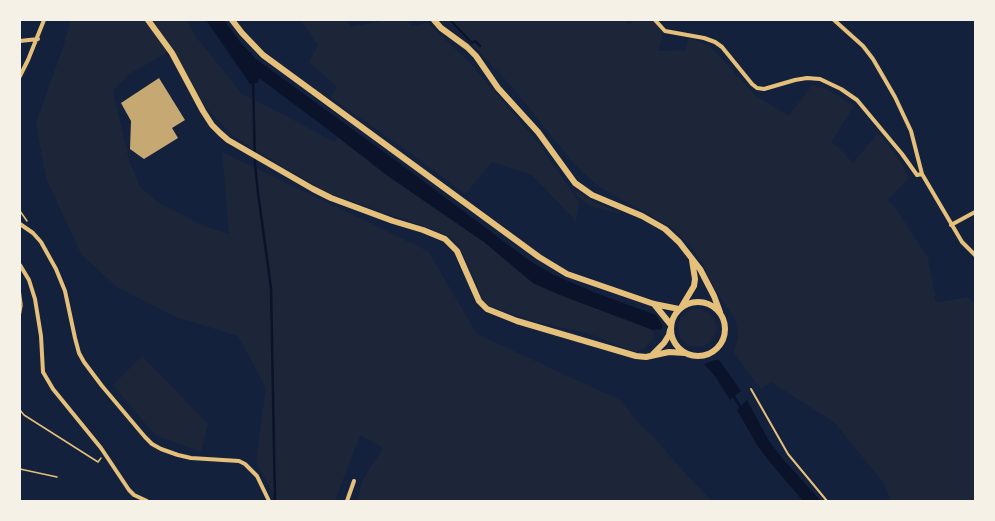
<!DOCTYPE html>
<style>
body{margin:0}
#map{position:relative;width:995px;height:521px;overflow:hidden;background:#14213d;font-family:"Work Sans",sans-serif}
canvas{display:block}
.frame{position:absolute;inset:0;border:21px solid #f6f1e7;pointer-events:none}
</style>
<div id="map">
<canvas width="995" height="521"></canvas>
<div class="frame"></div>
</div>
<script>
const g = document.querySelector('canvas').getContext('2d');
g.lineJoin = 'round';
function paint(path, color) {
  g.fillStyle = color;
  g.fill(path, 'evenodd');
}
function toPath(rows) {
  const path = new Path2D();
  for (const r of rows) {
    if (r.length === 3) {
      path.moveTo(r[0] + r[2], r[1]);
      path.arc(r[0], r[1], r[2], 0, 2 * Math.PI);
      continue;
    }
    path.moveTo(r[0], r[1]);
    for (let i = 2; i < r.length; i += 2) path.lineTo(r[i], r[i + 1]);
  }
  return path;
}
function stroke(path, color, width, dash) {
  g.strokeStyle = color;
  g.lineWidth = width;
  g.lineCap = dash ? 'butt' : 'round';
  g.setLineDash(dash || []);
  g.stroke(path);
}
paint(toPath([
 [71,20,187,20,196,37,242,94,292,119,334,142,339,138,386,175,484,242,533,283,560,295,653,330,654,337,645,348,636,352,590,334,533,321,484,304,475,280,460,249,447,235,435,230,325,192,233,136,207,109,172,50,129,74,113,91,129,160,140,187,159,203,204,226,229,234,222,152,428,251,477,334,620,400,643,428,651,434,684,472,712,501,358,501,362,481,383,448,360,435,335,501,277,501,256,462,266,388,238,336,176,317,117,287,81,254,46,178,36,123,63,47],
 [301,20,347,20,351,27,387,20,407,20,412,26,428,23,470,63,536,140,579,202,576,221,532,175,492,162,465,194,419,159,330,97,337,87,309,62,318,45],
 [446,20,624,20,630,25,633,20,653,20,663,32,659,51,686,50,688,38,709,45,755,95,789,116,812,85,827,89,854,106,831,142,838,147,853,163,878,133,898,158,909,178,888,200,897,210,928,258,936,302,941,302,967,297,975,302,975,501,890,501,886,486,834,422,771,382,761,389,734,353,738,337,736,321,713,286,703,264,689,244,672,228,598,186,574,164,514,89,485,58],
 [574,189,596,203,623,213,617,213,596,208,588,204,577,196],
 [697,328,19],
 [142,356,208,424,201,452,155,435,113,385]
]), '#1d2539');
paint(toPath([
 [206,20,224,20,241,43,256,59,410,171,530,261,554,275,596,293,656,315,662,324,662,329,653,330,560,295,533,283,484,242,388,176,326,128,259,78,257,83,250,84],
 [715,360,719,360,741,391,730,400,715,376,704,364],
 [747,400,769,441,782,458,821,501,803,501,769,461,757,445,737,410]
]), '#0b132b');
stroke(toPath([
 [450,20,472,43,475,41,480,46],
 [253,81,255,165,258,193,271,288,275,501],
 [733,395,741,408]
]), '#0b132b', 2.5);
paint(toPath([
 [159,78,185,120,172,128,178,138,144,159,130,149,131,121,121,103]
]), '#c6a872');
stroke(toPath([
 [20,211,27,221],
 [20,290,22,305,20,316],
 [20,410,24,415,98,462,101,458],
 [20,469,57,477]
]), '#e5c07b', 1.5);
stroke(toPath([
 [751,389,788,454,827,501]
]), '#e5c07b', 2);
stroke(toPath([
 [655,20,665,31,704,38,715,42,722,47,752,84,757,88,764,89,795,80,807,78,820,79,841,89,857,100,902,154,917,175,922,174],
 [834,20,863,46,873,59,895,97,911,131,922,174,962,242,975,255],
 [20,41,38,39],
 [20,76,28,60,44,20],
 [20,224,33,233,41,242,56,269,65,291,75,338,79,353,84,362,102,386,145,437,152,444,161,449,178,455,191,458,239,461,245,464,257,476,269,501],
 [951,225,975,212],
 [20,265,29,280,35,299,41,336,43,372,53,389,101,448,129,490,134,495,147,501],
 [347,501,354,481]
]), '#e5c07b', 4);
stroke(toPath([
 [148,20,172,53,203,111,212,125,220,133,228,140,313,189,331,198,393,221,423,230,445,239,457,251,479,301,487,309,517,321,636,356,646,357,669,352,685,353],
 [232,20,242,33,263,55,539,257,567,274,654,304,679,309],
 [434,20,441,28,467,47,476,56,498,88,538,132,575,183,592,195,642,216,665,229,679,242,700,269,714,296,720,312],
 [698,329,27],
 [654,304,671,325],
 [682,306,694,286,695,279,692,260],
 [653,354,664,343,669,335,670,330]
]), '#e5c07b', 6);
</script>
